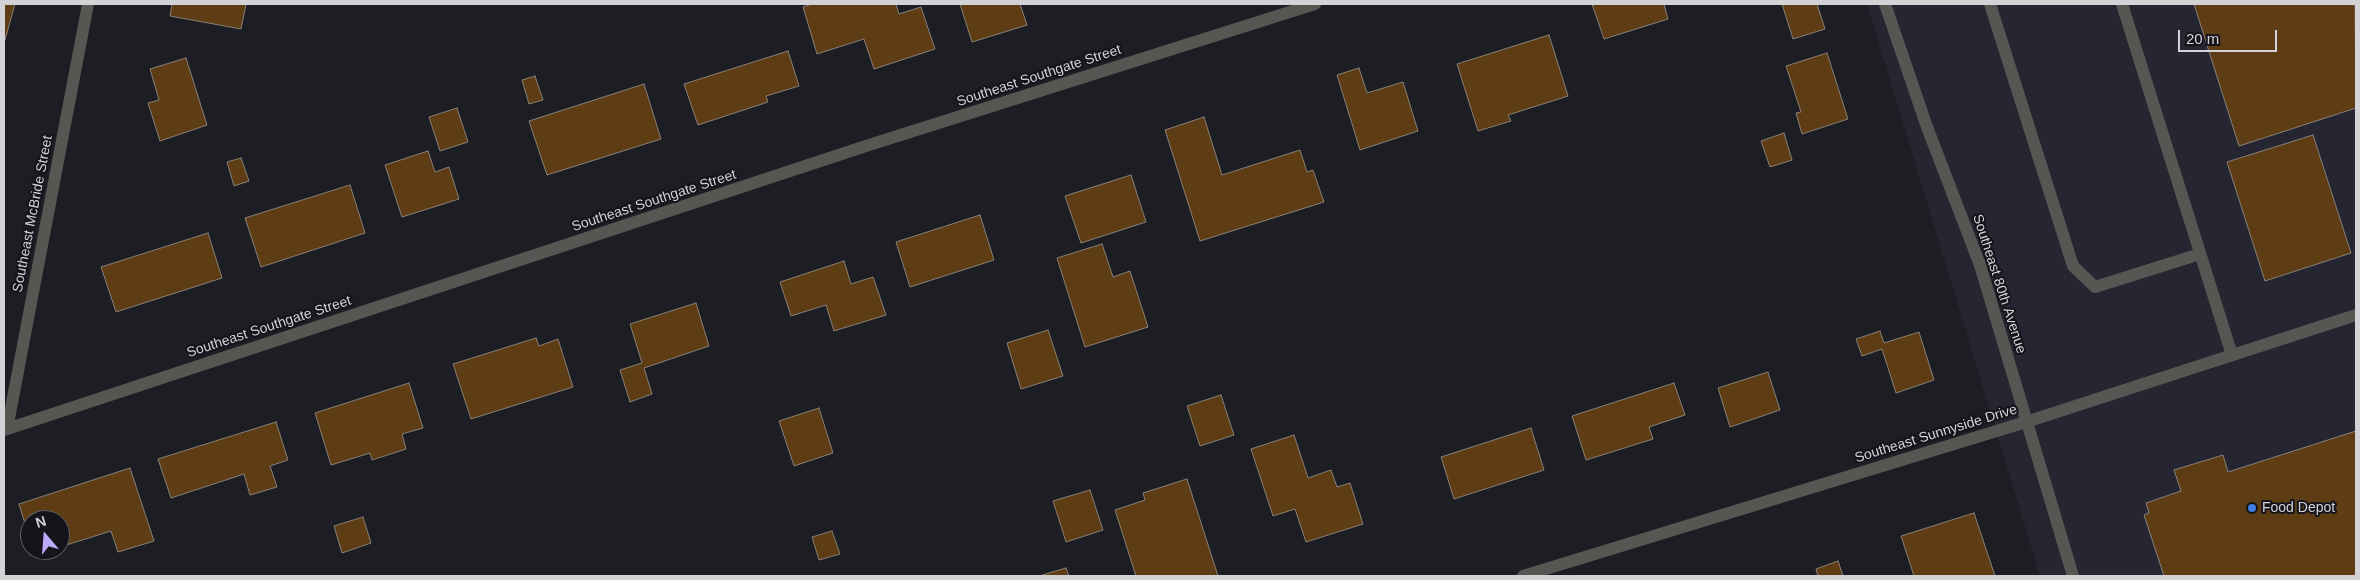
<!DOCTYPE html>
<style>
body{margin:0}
#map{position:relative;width:2360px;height:580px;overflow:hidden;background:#1d1d24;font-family:Arial,sans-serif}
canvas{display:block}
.frame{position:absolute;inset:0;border:5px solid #d2d2d7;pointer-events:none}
.north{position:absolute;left:20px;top:510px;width:50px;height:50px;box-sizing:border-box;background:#14141a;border:1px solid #606066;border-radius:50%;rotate:342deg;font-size:14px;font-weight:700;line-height:20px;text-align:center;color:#d2d2d7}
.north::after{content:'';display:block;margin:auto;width:18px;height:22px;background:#bcaaf6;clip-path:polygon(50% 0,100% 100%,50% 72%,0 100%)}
.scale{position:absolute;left:2178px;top:30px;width:99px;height:22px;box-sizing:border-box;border:2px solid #d2d2d7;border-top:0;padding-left:6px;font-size:15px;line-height:18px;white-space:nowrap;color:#d2d2d7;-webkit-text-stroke:4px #14141a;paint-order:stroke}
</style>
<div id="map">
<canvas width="2360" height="580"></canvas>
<div class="frame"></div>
<div class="north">N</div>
<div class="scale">20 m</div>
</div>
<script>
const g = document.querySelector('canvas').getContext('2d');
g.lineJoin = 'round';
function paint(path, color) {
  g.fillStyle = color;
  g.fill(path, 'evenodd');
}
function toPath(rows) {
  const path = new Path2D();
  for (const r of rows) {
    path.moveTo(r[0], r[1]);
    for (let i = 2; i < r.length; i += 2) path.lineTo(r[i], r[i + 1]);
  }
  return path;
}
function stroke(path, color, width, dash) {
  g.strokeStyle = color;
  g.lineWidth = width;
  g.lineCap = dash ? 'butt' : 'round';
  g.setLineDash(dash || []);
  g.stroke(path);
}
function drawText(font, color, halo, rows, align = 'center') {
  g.font = font + ' Arial,sans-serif';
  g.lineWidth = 4;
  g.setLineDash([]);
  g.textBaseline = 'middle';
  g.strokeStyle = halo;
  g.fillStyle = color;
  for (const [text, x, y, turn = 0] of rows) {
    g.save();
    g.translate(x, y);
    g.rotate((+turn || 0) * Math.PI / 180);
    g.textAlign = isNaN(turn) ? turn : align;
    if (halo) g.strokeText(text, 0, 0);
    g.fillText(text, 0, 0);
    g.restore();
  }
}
paint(toPath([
 [1867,4,2356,4,2356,576,2040,576]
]), '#262632');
const building = toPath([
 [4,4,15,4,5,40,4,39,4,4],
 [172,4,246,4,241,29,170,16,172,4],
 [812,4,896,4,899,14,921,7,935,49,874,69,864,39,817,54,803,7,812,4],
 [960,4,1020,4,1027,25,972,42,960,4],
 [1592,4,1664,4,1668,19,1604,39,1592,4],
 [1782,4,1817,4,1825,29,1793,39,1782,4],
 [2194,4,2355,4,2356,108,2239,146,2194,4],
 [1549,35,1568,96,1508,115,1511,121,1478,131,1457,64,1549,35],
 [788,51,799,86,766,96,768,102,698,125,684,84,788,51],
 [1827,53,1848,119,1802,134,1796,113,1801,112,1786,66,1827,53],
 [186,58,207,125,160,141,148,103,159,100,150,69,186,58],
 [1359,68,1367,93,1403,82,1418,131,1360,150,1337,75,1359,68],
 [535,76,543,100,529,104,522,80,535,76],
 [644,84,661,139,547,175,529,121,644,84],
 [457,108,468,142,440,151,429,117,457,108],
 [1204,117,1222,175,1300,150,1307,172,1313,170,1324,202,1200,241,1165,130,1204,117],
 [1784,133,1792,160,1770,167,1761,141,1784,133],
 [2313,135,2351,253,2265,281,2227,162,2313,135],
 [428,151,435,172,449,167,459,199,402,217,385,165,428,151],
 [241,158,249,181,234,186,227,162,241,158],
 [1131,175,1146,222,1081,243,1065,196,1131,175],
 [350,185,365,233,261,267,245,218,350,185],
 [980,215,994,260,910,287,896,242,980,215],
 [208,233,222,278,116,312,101,267,208,233],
 [1102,244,1113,277,1130,271,1148,327,1085,347,1057,258,1102,244],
 [844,261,851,284,873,277,886,315,834,331,826,305,791,316,780,282,844,261],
 [696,303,709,346,644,368,652,394,630,402,620,370,642,363,630,324,696,303],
 [1048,330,1063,376,1021,389,1007,343,1048,330],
 [1880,331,1884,343,1919,332,1934,380,1896,393,1882,349,1862,356,1856,339,1880,331],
 [536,338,539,346,558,339,573,387,471,419,453,364,536,338],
 [1768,372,1780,410,1730,427,1718,388,1768,372],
 [409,383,423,428,402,434,406,449,372,460,370,453,331,465,315,413,409,383],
 [1674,383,1685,415,1649,427,1653,439,1586,460,1572,416,1674,383],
 [1221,395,1234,435,1200,446,1187,406,1221,395],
 [819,408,833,453,794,466,779,421,819,408],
 [276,422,288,460,270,466,277,487,250,495,244,474,171,498,158,459,276,422],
 [1531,428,1544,470,1454,499,1441,457,1531,428],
 [2356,431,2356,576,2164,576,2144,515,2149,513,2146,503,2181,491,2174,470,2223,455,2228,472,2356,431],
 [1294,435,1308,478,1331,470,1337,487,1350,483,1363,524,1306,542,1295,509,1273,516,1251,449,1294,435],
 [130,468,154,541,118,552,111,531,60,547,60,520,30,520,30,540,19,504,130,468],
 [1187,479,1218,576,1136,576,1115,510,1145,500,1143,493,1187,479],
 [1090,490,1103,530,1066,542,1053,501,1090,490],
 [1974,513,1995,576,1914,576,1901,536,1974,513],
 [363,517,371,543,342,553,334,526,363,517],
 [832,531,840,554,819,560,812,537,832,531],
 [33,550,51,550,35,555,33,550],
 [1838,561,1843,576,1818,576,1816,569,1838,561],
 [1066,568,1069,576,1039,576,1066,568]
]);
paint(building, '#5e3d14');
stroke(building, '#87817a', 1);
stroke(toPath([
 [1885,4,1927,127,1980,265,2073,576],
 [1990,4,2073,266,2095,287,2200,254],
 [2122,4,2232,355],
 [7,429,88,4],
 [4,430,869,145,1315,4],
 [1523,576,2026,422,2356,315]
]), '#585653', 12);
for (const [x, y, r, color] of [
 [2252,508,5,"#3f7fe0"]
]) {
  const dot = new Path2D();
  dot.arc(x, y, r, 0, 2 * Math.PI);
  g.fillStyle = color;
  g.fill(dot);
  stroke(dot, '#14141a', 2);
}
drawText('14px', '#d2d2d7', '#14141a', [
 ["Southeast Southgate Street",1039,76,-18],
 ["Southeast Southgate Street",654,201,-18],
 ["Southeast McBride Street",33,214,-79],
 ["Southeast 80th Avenue",1999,284,72],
 ["Southeast Southgate Street",269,327,-18],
 ["Southeast Sunnyside Drive",1936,434,-17]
]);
drawText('14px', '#d2d2d7', '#14141a', [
 ["Food Depot",2262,508]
], 'left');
</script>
